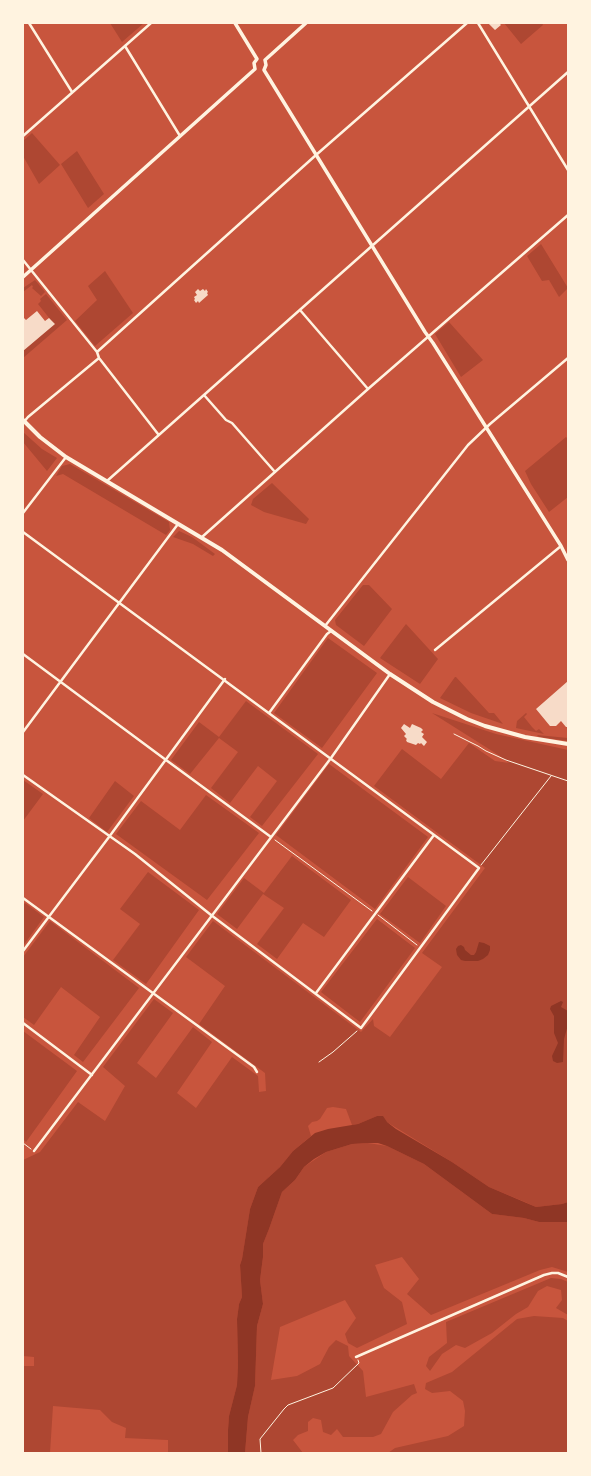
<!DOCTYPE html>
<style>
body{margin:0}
#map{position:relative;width:591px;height:1476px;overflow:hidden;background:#c8553d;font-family:Literata,serif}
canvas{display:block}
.frame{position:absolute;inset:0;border:24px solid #fff3e0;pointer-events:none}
</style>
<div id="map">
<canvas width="591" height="1476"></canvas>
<div class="frame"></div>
</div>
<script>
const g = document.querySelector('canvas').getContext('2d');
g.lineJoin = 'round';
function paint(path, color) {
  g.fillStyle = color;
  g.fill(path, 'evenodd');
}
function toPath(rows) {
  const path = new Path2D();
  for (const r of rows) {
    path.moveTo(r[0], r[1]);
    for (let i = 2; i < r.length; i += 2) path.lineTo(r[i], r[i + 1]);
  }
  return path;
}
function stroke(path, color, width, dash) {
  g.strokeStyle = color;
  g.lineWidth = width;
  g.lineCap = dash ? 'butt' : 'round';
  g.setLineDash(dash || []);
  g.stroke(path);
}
paint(toPath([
 [110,23,144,23,122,42],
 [504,23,542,23,543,25,521,44],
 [32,133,60,165,39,184,23,156,23,141],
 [77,151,104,194,88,208,61,164],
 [541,244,568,288,559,297,549,280,542,281,527,256],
 [105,271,133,313,95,346,75,321,97,300,88,286],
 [35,280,45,292,41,296,32,288,33,287,32,285,23,292,23,288],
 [46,294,67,320,23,358,23,351,54,324,38,304,41,301,40,299],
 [449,322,483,360,461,377,435,334],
 [23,432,42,449,57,458,47,471,23,442],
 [566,437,568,439,568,497,549,512,531,484,525,471],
 [70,464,169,522,170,530,166,535,63,474,56,476,62,466],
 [272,483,309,519,306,524,264,512,251,505,253,499],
 [179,531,192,537,215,554,213,556,193,544,173,537],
 [363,585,369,585,392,609,364,646,336,625,335,620],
 [406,624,438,659,420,684,380,658],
 [328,638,377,673,322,748,274,713],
 [455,677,456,677,489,713,494,713,503,724,471,713,440,698],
 [246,701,318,754,262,826,250,817,277,781,258,766,230,803,211,788,238,752,219,738,190,774,171,760,199,722,219,737],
 [432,713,496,734,568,750,568,1202,562,1204,536,1207,525,1202,489,1187,452,1162,377,1116,358,1124,352,1125,346,1109,333,1107,327,1108,320,1119,317,1121,312,1122,308,1126,311,1136,293,1151,280,1167,258,1187,250,1209,242,1259,240,1265,242,1297,239,1304,237,1319,238,1364,237,1385,229,1416,228,1430,228,1453,168,1453,168,1440,125,1438,126,1428,112,1422,100,1410,53,1406,50,1453,23,1453,23,1366,34,1366,34,1357,23,1356,23,1160,40,1152,78,1102,105,1121,125,1086,103,1067,154,999,173,1013,137,1063,156,1078,193,1027,212,1042,177,1093,196,1108,232,1057,258,1076,259,1092,266,1091,265,1073,199,1024,225,986,186,957,213,921,361,1032,373,1019,374,1026,390,1037,442,967,422,953,485,868,374,786,402,749,441,779,469,743,495,761,509,763,500,756],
 [526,713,527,714,524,717,532,727,536,731,539,729,544,734,516,728,517,721],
 [537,735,568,738,568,741,539,737],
 [329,764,428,837,375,909,276,835],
 [23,780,43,794,23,821],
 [115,781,134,796,107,832,89,818],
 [206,795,259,833,207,900,116,834,141,801,180,830],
 [292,856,351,900,324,937,303,923,277,959,257,944,284,908,263,894,237,929,217,914,244,878,264,893],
 [148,872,199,910,146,984,113,960,140,924,120,909],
 [408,877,446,906,420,943,380,914],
 [25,903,44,917,23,946,23,905],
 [377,919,415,948,360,1022,321,992],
 [50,921,139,988,83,1062,74,1055,100,1017,61,987,34,1025,23,1017,23,957],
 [23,1031,77,1071,26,1142,23,1139],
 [368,1143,387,1146,424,1164,492,1214,524,1218,539,1222,568,1222,568,1272,552,1267,540,1270,431,1315,407,1294,419,1279,402,1257,375,1265,384,1288,402,1302,407,1324,357,1348,348,1343,345,1334,356,1318,345,1300,280,1327,271,1380,297,1376,320,1364,329,1347,336,1340,348,1346,349,1356,363,1371,366,1397,414,1384,417,1393,412,1395,393,1412,381,1434,373,1437,343,1437,337,1429,331,1435,323,1432,321,1420,313,1418,308,1422,308,1431,298,1435,293,1440,303,1453,245,1453,248,1417,255,1386,257,1326,263,1304,260,1280,263,1257,263,1244,269,1229,282,1192,295,1180,304,1167,326,1152,352,1144],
 [551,1278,561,1279,568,1282,568,1315,556,1308,562,1300,561,1290,547,1286,538,1291,528,1307,516,1314,492,1333,465,1348,456,1345,442,1354,430,1371,426,1366,429,1357,447,1343,446,1322],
 [534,1316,563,1318,568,1321,568,1453,388,1453,395,1448,448,1436,464,1426,465,1411,463,1401,450,1391,432,1393,425,1389,426,1383,452,1372,517,1319]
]), '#ae4732');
paint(toPath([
 [479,942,484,943,490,946,490,950,488,955,483,959,478,961,465,961,461,960,457,955,456,949,458,946,461,945,464,947,465,950,471,955,474,955,476,952],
 [561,1001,563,1002,561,1007,568,1011,568,1025,564,1039,563,1062,557,1063,553,1061,552,1056,558,1043,554,1033,554,1016,550,1009,551,1006],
 [377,1116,383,1116,387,1122,396,1129,452,1162,489,1187,536,1207,562,1204,568,1202,568,1222,539,1222,524,1218,492,1214,424,1164,387,1146,378,1143,368,1143,352,1144,326,1152,314,1159,304,1167,295,1180,282,1192,269,1229,263,1244,263,1257,260,1280,263,1304,257,1326,255,1386,248,1417,245,1453,228,1453,228,1430,229,1416,237,1385,238,1364,237,1319,239,1304,242,1297,240,1265,242,1259,250,1209,258,1187,280,1167,293,1151,315,1133,328,1129,358,1124]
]), '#8f3625');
paint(toPath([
 [488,23,499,23,501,25,495,30],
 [198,289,200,291,203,289,205,291,206,289,208,292,207,293,208,295,199,303,198,301,196,303,194,300,195,299,194,297,197,295,195,292],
 [37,311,45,321,49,318,55,324,23,351,23,317,26,320],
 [568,681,568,727,566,727,561,721,556,726,550,726,536,709],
 [404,724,410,728,412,724,421,728,423,730,421,732,424,734,422,737,427,742,424,746,421,743,420,744,418,743,416,745,407,742,406,740,407,739,404,736,406,734,401,728]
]), '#f7dbc8');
stroke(toPath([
 [454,734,478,746,486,751,506,760,568,781],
 [275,840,372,911],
 [481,865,551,776],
 [378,915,417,945],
 [319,1062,333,1052,357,1031],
 [23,1143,31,1149],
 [261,1453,260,1439,284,1409,288,1405,333,1388,359,1363,358,1360]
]), '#fff3e0', 1);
stroke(toPath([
 [29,23,72,92],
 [478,23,568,170],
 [125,46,180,136],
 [23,136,151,23],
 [23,260,97,352,99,358,158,434],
 [300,310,368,389],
 [97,352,316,155,467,23],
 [204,395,226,420,232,423,275,472],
 [23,423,28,417,99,358],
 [107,481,568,72],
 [23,513,66,457],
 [23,532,479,868,361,1028,211,915,135,854,23,775],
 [202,537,368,389,568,215],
 [325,626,468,445,490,424,568,358],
 [435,650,561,546],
 [23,654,166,760,271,837],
 [269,713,327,634,331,631],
 [23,732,178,524],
 [23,898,254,1067,257,1072],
 [23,951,109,837,225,679],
 [316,993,434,835],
 [23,1023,92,1075],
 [34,1151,331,758,390,674],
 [356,1357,544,1275,552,1273,558,1273,568,1277]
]), '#fff3e0', 2.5);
stroke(toPath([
 [235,23,257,59],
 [265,60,306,23],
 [255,69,254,63,257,59],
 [264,70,425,332,433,343,561,546,568,560],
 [264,70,266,65,265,60],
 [23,277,255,69]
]), '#fff3e0', 3.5);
stroke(toPath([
 [23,420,40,437,66,457,222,550,390,674,433,702,467,719,485,726,525,737,568,744]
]), '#fff3e0', 4);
</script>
